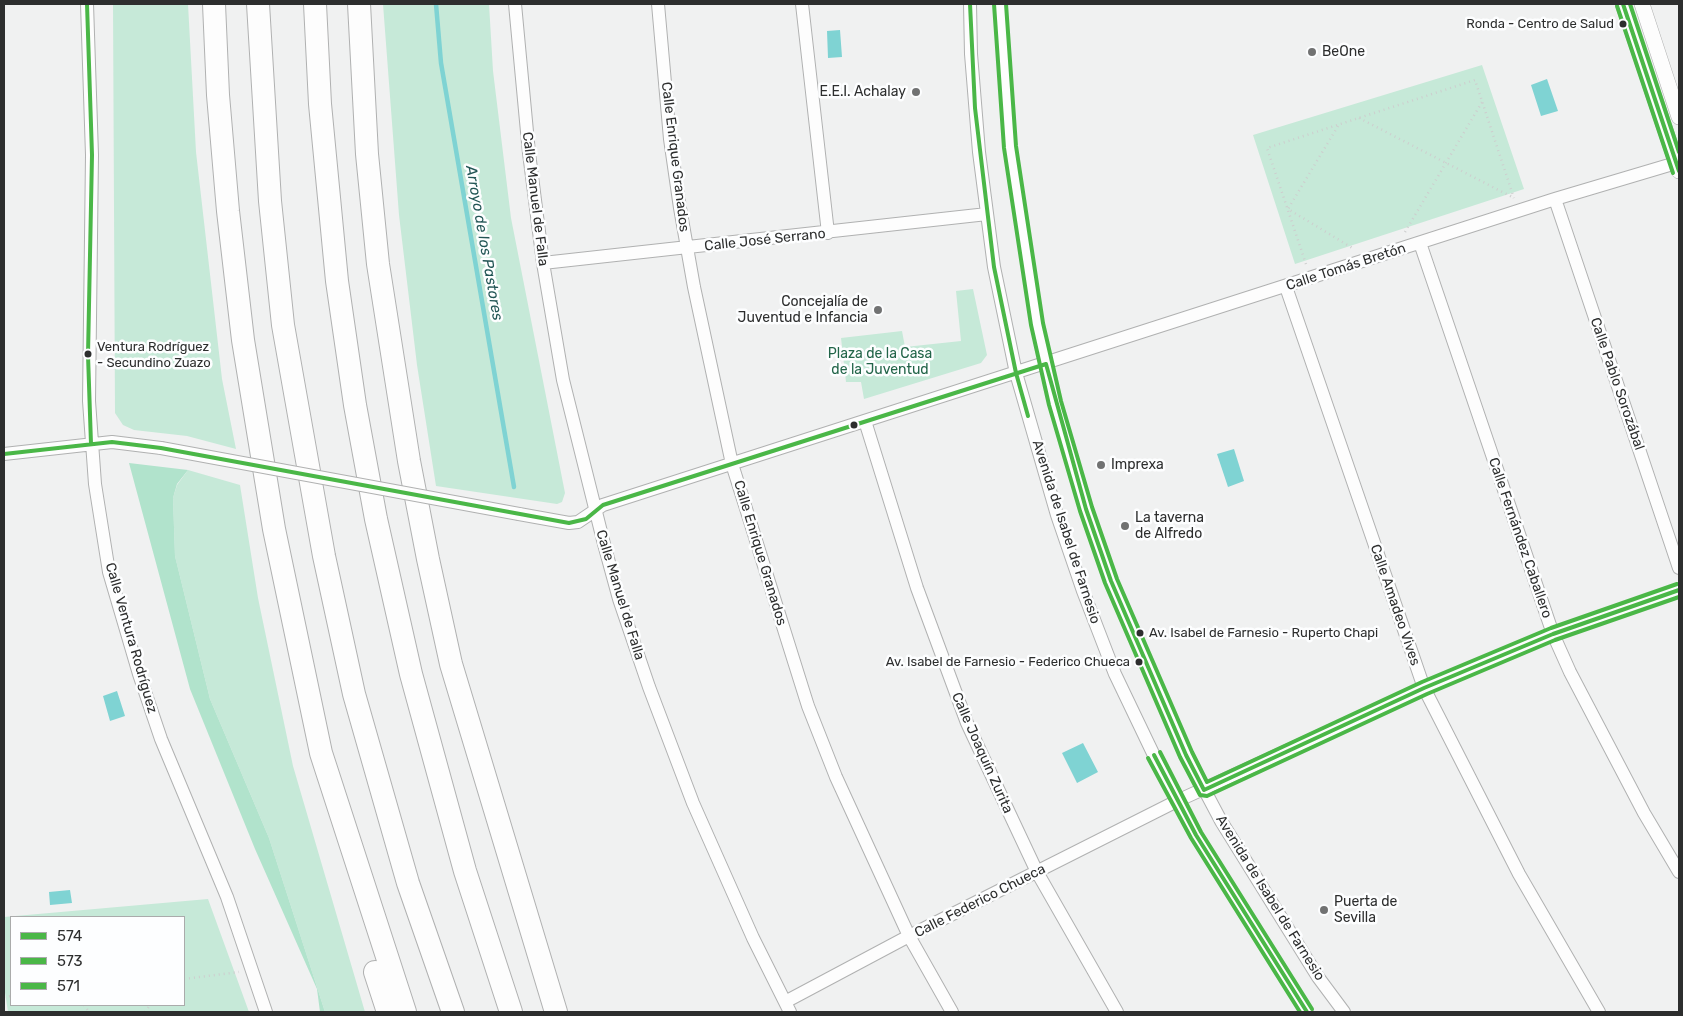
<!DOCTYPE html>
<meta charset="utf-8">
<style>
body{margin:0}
#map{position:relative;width:1683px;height:1016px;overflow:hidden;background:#f0f1f1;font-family:Rubik,sans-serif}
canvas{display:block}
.frame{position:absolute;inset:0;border:5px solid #2d2e2e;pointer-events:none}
.legend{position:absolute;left:10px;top:916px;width:175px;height:90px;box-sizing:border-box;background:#fdfeff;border:1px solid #aaabab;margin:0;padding:6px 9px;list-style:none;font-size:15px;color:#2d2e2e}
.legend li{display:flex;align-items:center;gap:10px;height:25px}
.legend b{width:25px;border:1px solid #aaabab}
</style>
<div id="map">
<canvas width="1683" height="1016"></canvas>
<div class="frame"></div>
<ul class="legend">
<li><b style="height:6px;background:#4ab747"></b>574</li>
<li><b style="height:6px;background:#4ab747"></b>573</li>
<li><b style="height:6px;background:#4ab747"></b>571</li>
</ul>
</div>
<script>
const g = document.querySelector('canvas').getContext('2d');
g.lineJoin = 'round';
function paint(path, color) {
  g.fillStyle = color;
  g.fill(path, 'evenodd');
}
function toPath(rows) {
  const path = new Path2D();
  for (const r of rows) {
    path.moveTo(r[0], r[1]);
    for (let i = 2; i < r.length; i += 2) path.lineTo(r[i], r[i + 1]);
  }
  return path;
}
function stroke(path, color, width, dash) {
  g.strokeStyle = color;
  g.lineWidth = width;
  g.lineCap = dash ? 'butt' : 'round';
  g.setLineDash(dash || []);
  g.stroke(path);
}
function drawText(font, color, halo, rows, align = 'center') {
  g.font = font + ' Rubik,sans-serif';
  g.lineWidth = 5;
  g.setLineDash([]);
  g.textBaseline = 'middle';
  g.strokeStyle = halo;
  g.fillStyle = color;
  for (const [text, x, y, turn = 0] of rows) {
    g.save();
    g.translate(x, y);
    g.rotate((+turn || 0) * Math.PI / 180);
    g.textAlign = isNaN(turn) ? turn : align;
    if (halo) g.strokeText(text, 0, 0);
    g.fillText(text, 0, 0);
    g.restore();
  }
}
paint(toPath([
 [113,4,188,4,196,152,222,379,236,449,187,436,134,430,123,425,115,413],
 [383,4,489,4,493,71,511,218,565,493,562,502,557,504,436,486,417,365,399,215],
 [1482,65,1524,189,1295,264,1253,135],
 [973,289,987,355,981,363,864,399,861,382,846,382,841,338,902,331,905,347,961,341,956,291],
 [188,470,240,485,258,598,293,766,365,1012,325,1012,269,838,210,699,175,556,173,498,177,485],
 [208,899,249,1012,8,1012,4,986,4,917],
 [11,917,184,917,184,1005,11,1005]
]), '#c6e9d8');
paint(toPath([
 [129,463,188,470,177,484,173,498,175,556,210,699,269,838,325,1012,320,1012,317,989,255,849,190,689]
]), '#b1e3cc');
paint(toPath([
 [840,30,842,57,828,58,827,31],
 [1547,79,1558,111,1541,116,1531,85],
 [1234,449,1244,481,1228,487,1217,454],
 [117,691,125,716,110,721,103,696],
 [1083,743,1098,772,1077,783,1062,753],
 [70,890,72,903,50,905,49,892]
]), '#7fd3d3');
stroke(toPath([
 [436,4,441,63,514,487]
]), '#7fd3d3', 4.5);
const minor = toPath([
 [87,4,92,155,89,401,95,484,109,572,139,674,161,739,227,897,266,1012],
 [515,4,529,153,543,263,563,380,604,544,619,599,649,687,693,803,753,938,790,1012],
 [658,4,670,139,680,208,694,287,732,464,808,706,836,777,909,936,952,1012],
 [802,4,828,233],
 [970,4,971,54,979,152,994,267,1016,373,1057,515,1083,591,1115,674,1160,768,1196,835,1307,1012],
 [1000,4,1010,147,1037,324,1055,403,1086,509,1111,581,1186,755,1221,821,1318,977,1344,1012],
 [1555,199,1679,568],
 [1420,243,1553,634,1570,672,1644,813,1679,872],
 [543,263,987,214],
 [1286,287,1424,688,1519,874,1599,1012],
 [865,421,917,588,967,723,1037,872,1117,1012],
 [4,454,112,442,161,448],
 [519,514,569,523,578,522,603,505,1555,199,1676,163],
 [785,1002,909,936,1177,801,1424,688,1553,634,1679,590]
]);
const tertiary = toPath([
 [1623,4,1679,171],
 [1642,4,1679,117]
]);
const motorway = toPath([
 [214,4,218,95,228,211,243,340,274,529,321,753,405,1012],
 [258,4,270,201,283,325,324,556,354,694,408,883,453,1012],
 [315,4,320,104,337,281,355,405,376,519,411,674,465,871,511,1012],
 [359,4,367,154,378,264,409,461,428,559,451,664,556,1012],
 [375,972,388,1012]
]);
stroke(minor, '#b0b1b1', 14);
stroke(tertiary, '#b0b1b1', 16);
stroke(motorway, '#b0b1b1', 24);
stroke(toPath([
 [1359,118,1514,198],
 [1338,126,1288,209,1354,249],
 [1405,232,1482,102],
 [1306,264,1267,148,1475,80,1514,198],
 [184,979,239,972],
 [4,997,11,996],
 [84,1005,89,1012],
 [145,1012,150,1005]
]), '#cdcece', 2.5, [1, 4]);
stroke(minor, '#fdfdfd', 12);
stroke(tertiary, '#fdfdfd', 15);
stroke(motorway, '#fdfdfd', 22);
const minorBridge = toPath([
 [161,448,519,514]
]);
stroke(minorBridge, '#b0b1b1', 14, []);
stroke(minorBridge, '#fdfdfd', 12);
stroke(toPath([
 [87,4,92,155,88,355,91,444],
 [970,4,975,108,994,267,1016,373,1028,416],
 [1623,4,1679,171],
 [4,454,112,442,161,448,569,523,586,519,603,505,1046,364,1086,509,1111,581,1186,755,1204,790,1424,688,1553,634,1679,590],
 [1154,755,1196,835,1307,1012]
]), '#4ab747', 4);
stroke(toPath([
 [994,4,1004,148,1031,325,1049,405,1080,511,1105,583,1180,757,1200,795,1207,796,1427,694,1555,640,1679,597],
 [1617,6,1673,173],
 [1148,758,1191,838,1300,1012]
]), '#4ab747', 4);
stroke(toPath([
 [1006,4,1016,146,1043,323,1061,401,1092,507,1117,579,1192,752,1207,782,1422,682,1551,628,1677,584],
 [1630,4,1679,152],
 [1160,752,1201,832,1312,1009]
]), '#4ab747', 4);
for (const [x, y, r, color] of [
 [1623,24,4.5,"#2d2e2e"],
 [1312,52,5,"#717272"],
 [916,92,5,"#717272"],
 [878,310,5,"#717272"],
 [88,354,4.5,"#2d2e2e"],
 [854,425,4.5,"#2d2e2e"],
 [1101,465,5,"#717272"],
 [1125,526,5,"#717272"],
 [1140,633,4.5,"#2d2e2e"],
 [1139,662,4.5,"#2d2e2e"],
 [1324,910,5,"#717272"]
]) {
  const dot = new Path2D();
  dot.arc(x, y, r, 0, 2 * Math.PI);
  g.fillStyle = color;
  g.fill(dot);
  stroke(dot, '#fdfeff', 2);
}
drawText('13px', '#2d2e2e', '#fdfeff', [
 ["Ronda - Centro de Salud",1614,24],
 ["Ventura Rodríguez",97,347,"left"],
 ["- Secundino Zuazo",97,363,"left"],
 ["Av. Isabel de Farnesio - Ruperto Chapi",1149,633,"left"],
 ["Av. Isabel de Farnesio - Federico Chueca",1130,662]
], 'right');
drawText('14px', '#2d2e2e', '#fdfeff', [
 ["BeOne",1322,52],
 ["E.E.I. Achalay",906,92,"right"],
 ["Concejalía de",868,302,"right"],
 ["Juventud e Infancia",868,318,"right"],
 ["Imprexa",1111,465],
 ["La taverna",1135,518],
 ["de Alfredo",1135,534],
 ["Puerta de",1334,902],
 ["Sevilla",1334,918]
], 'left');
drawText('14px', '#2d2e2e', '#fdfeff', [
 ["Calle Enrique Granados",675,157,83],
 ["Calle Manuel de Falla",535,199,83],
 ["Calle José Serrano",765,240,-6],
 ["Calle Tomás Bretón",1346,267,-18],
 ["Calle Pablo Sorozábal",1617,384,71],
 ["Avenida de Isabel de Farnesio",1066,532,72],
 ["Calle Fernández Caballero",1520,538,71],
 ["Calle Enrique Granados",760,553,73],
 ["Calle Manuel de Falla",620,595,73],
 ["Calle Amadeo Vives",1395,605,71],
 ["Calle Ventura Rodríguez",131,638,74],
 ["Calle Joaquín Zurita",982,753,66],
 ["Avenida de Isabel de Farnesio",1270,898,58],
 ["Calle Federico Chueca",980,901,-27]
]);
drawText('14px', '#226549', '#fdfeff', [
 ["Plaza de la Casa",880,354],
 ["de la Juventud",880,370]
]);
drawText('italic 15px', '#255', '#fdfeff', [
 ["Arroyo de los Pastores",484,243,80]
]);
</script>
